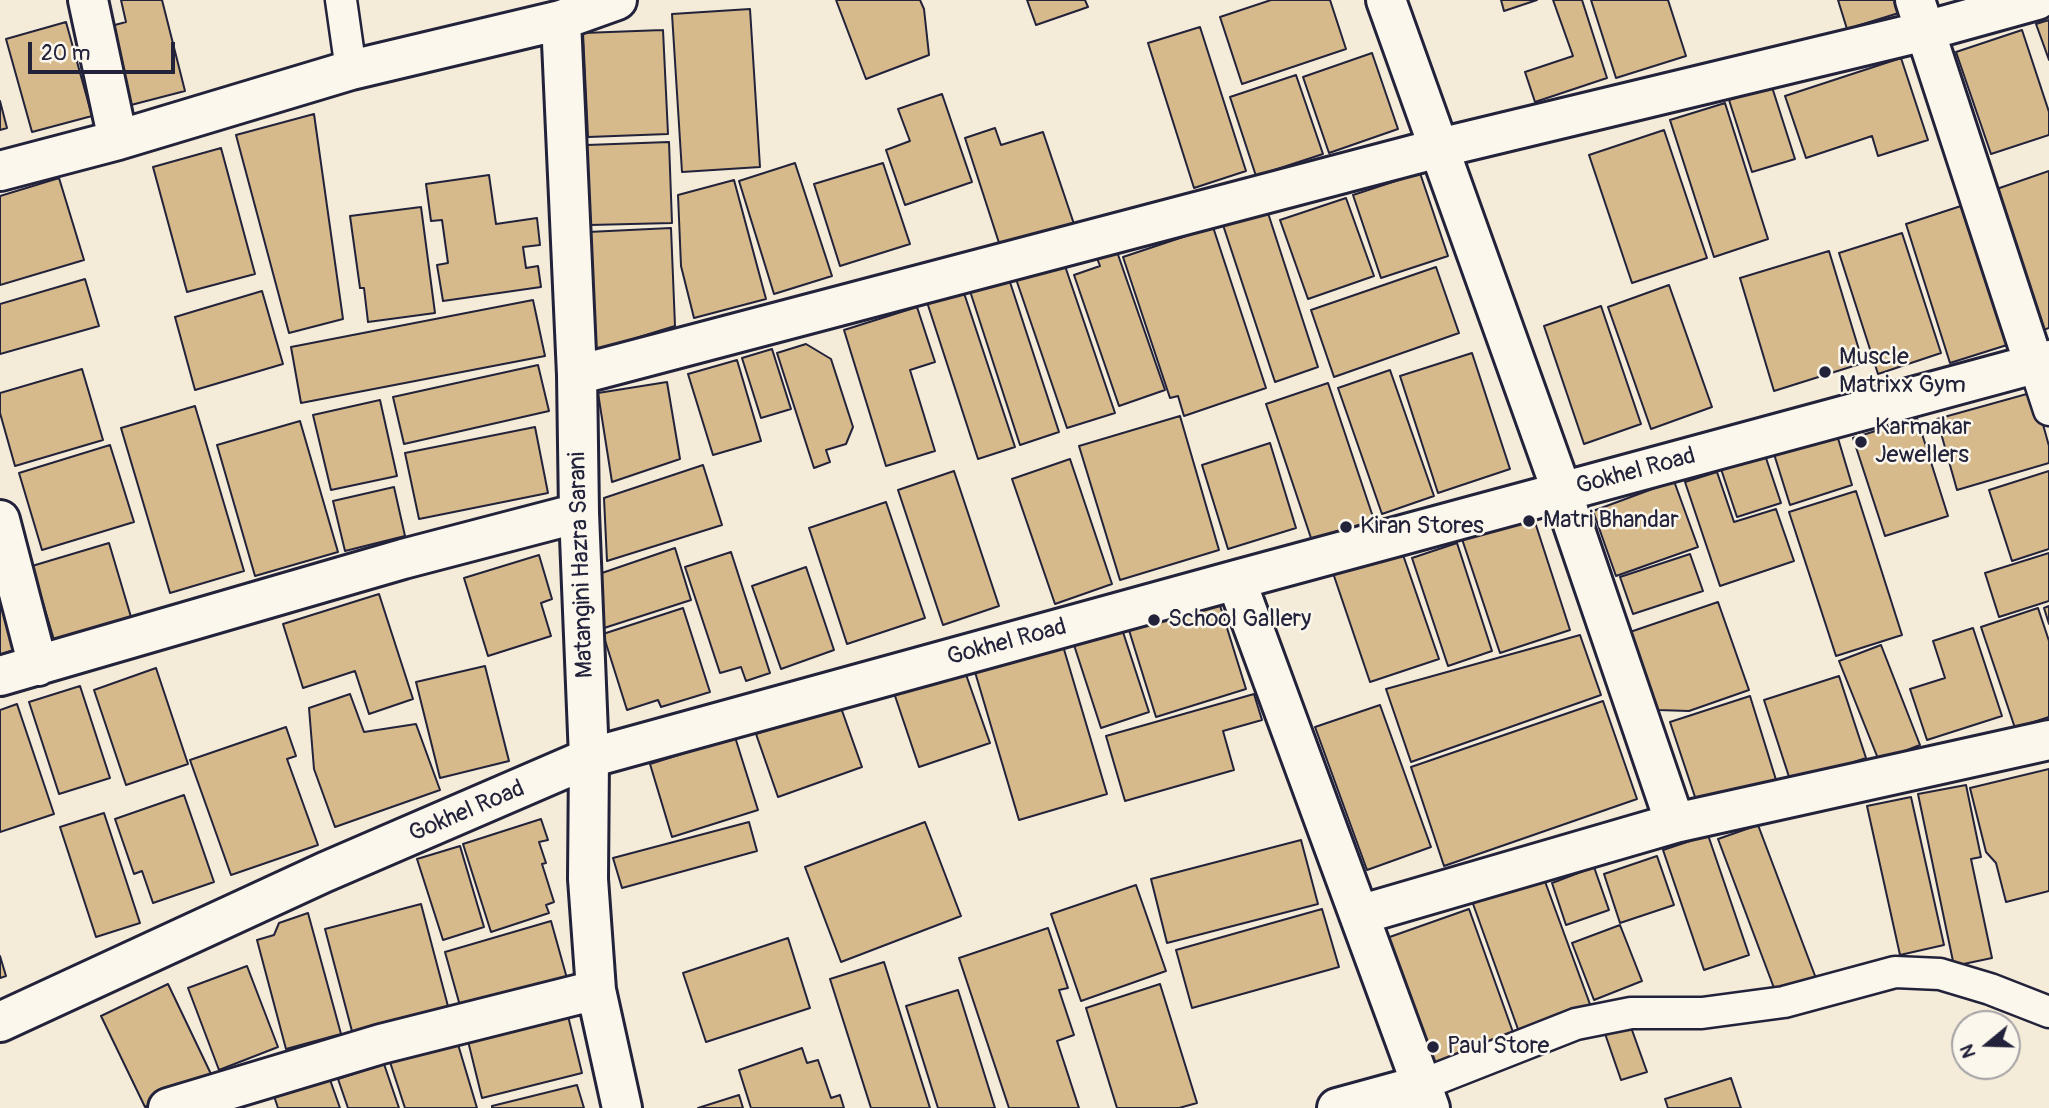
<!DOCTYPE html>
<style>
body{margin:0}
#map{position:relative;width:2049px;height:1108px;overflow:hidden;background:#f4ebd9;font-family:Pangolin,sans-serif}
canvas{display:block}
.north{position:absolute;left:1951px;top:1010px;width:70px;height:70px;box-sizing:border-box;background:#fbf7ec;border:2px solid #a4a2a5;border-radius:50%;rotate:251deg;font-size:19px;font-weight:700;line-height:28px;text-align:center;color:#22223b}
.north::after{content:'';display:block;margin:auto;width:24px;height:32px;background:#22223b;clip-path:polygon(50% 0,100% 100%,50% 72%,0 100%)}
.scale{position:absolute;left:28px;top:42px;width:147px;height:32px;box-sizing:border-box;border:4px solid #22223b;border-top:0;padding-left:9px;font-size:21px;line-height:24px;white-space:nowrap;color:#22223b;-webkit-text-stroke:5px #fbf7ec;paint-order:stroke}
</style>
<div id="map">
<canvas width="2049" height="1108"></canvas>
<div class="north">N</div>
<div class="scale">20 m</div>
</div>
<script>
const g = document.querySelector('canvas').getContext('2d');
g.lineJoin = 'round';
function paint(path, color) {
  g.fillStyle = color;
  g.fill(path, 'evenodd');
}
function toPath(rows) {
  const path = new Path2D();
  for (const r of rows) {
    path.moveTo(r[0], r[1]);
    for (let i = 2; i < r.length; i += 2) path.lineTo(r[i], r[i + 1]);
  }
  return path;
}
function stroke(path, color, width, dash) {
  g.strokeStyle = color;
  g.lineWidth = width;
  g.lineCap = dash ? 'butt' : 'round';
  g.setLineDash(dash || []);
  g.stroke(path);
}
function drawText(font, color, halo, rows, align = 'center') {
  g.font = font + ' Pangolin,sans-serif';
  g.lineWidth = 5;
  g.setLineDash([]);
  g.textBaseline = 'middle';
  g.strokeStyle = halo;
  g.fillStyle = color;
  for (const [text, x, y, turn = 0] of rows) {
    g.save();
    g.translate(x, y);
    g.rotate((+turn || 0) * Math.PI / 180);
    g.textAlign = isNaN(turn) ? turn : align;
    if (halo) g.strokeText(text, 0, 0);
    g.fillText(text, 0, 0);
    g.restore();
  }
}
const building = toPath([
 [121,0,162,0,185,91,131,105,111,26,126,22,121,0],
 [836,0,920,0,924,9,929,55,866,79,836,0],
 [1027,0,1085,0,1088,7,1036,25,1027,0],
 [1271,0,1330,0,1346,49,1242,84,1220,17,1271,0],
 [1501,0,1537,0,1504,11,1501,0],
 [1553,0,1582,0,1607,78,1535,102,1525,72,1573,56,1553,0],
 [1591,0,1668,0,1686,56,1616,78,1591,0],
 [1838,0,1898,0,1902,12,1847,29,1838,0],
 [750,9,760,167,682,172,672,14,750,9],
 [2049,20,2049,60,2036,24,2049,20],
 [66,22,92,116,32,132,6,39,66,22],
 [1200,27,1246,171,1194,188,1148,43,1200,27],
 [663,30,668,134,588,137,583,33,663,30],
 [2022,30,2049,112,2049,135,1991,154,1956,52,2022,30],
 [1372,53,1398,129,1329,153,1303,77,1372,53],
 [1901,58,1928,140,1878,156,1872,136,1806,158,1785,96,1901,58],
 [1296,75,1323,154,1256,176,1230,97,1296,75],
 [1772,87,1795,159,1752,172,1729,100,1772,87],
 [942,94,972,182,905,205,886,150,910,141,898,109,942,94],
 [0,101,7,128,0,130,0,101],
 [1725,103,1768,239,1714,257,1670,120,1725,103],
 [314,114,343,319,289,333,236,135,314,114],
 [995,128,1001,145,1043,132,1074,224,1001,249,965,138,995,128],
 [1664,130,1707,258,1632,283,1589,155,1664,130],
 [669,142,672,223,590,225,587,145,669,142],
 [221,148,255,274,187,292,153,167,221,148],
 [795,163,832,276,774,294,739,181,795,163],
 [883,163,910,244,840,266,814,184,883,163],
 [2049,171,2049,328,2035,333,1988,192,2049,171],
 [1420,173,1448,256,1381,278,1353,195,1420,173],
 [489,175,496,224,537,218,540,245,523,247,526,268,538,266,541,287,443,301,437,265,448,263,442,220,431,221,426,184,489,175],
 [59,178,84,260,0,285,0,196,59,178],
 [734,180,766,299,694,318,681,266,678,195,734,180],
 [1346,198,1374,276,1308,299,1280,220,1346,198],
 [1964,205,2007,345,1950,363,1906,224,1964,205],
 [421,207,435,313,368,322,364,288,360,288,350,216,421,207],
 [1267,210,1318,367,1275,382,1223,225,1267,210],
 [1213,227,1266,388,1184,416,1178,396,1170,398,1123,257,1213,227],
 [671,228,675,326,594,351,588,232,671,228],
 [1902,233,1941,353,1878,374,1839,253,1902,233],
 [1115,246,1165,390,1119,406,1074,275,1100,266,1095,253,1115,246],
 [1829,251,1863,363,1774,391,1740,278,1829,251],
 [1064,263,1115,413,1067,428,1016,279,1064,263],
 [1436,267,1459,333,1334,377,1311,310,1436,267],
 [1008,276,1059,432,1020,445,969,288,1008,276],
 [85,279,99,326,0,354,0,304,85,279],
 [1669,285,1712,407,1651,429,1608,307,1669,285],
 [962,287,1015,447,978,459,926,299,962,287],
 [262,291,283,364,195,390,175,317,262,291],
 [533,300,545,356,301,403,291,347,533,300],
 [1601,306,1641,424,1584,444,1544,326,1601,306],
 [917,307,935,362,910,370,935,451,886,466,844,330,917,307],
 [806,344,831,359,853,427,846,444,826,450,830,462,814,468,777,353,806,344],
 [772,349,791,409,761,418,742,358,772,349],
 [1472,353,1510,469,1438,493,1400,376,1472,353],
 [737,360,761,441,713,455,688,374,737,360],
 [538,365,549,411,404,444,393,397,538,365],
 [82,369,103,440,15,466,0,413,0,393,82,369],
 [1390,370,1434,496,1382,514,1338,388,1390,370],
 [667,382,680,459,612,482,598,393,667,382],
 [1328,383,1374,520,1312,541,1266,404,1328,383],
 [2034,392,2049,446,2049,463,1957,490,1937,419,2034,392],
 [380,400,397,476,331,490,313,415,380,400],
 [195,406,244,571,170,593,121,428,195,406],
 [1180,416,1219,550,1120,580,1079,446,1180,416],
 [1917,418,1948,516,1885,536,1853,438,1917,418],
 [300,421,338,552,255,576,217,445,300,421],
 [535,427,548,493,419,519,405,453,535,427],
 [1837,435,1852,485,1790,505,1774,454,1837,435],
 [1270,443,1296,528,1228,549,1202,465,1270,443],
 [110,445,134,522,42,550,19,473,110,445],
 [1765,455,1781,503,1737,517,1721,469,1765,455],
 [1070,459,1112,584,1055,604,1012,479,1070,459],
 [703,465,722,525,607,561,604,498,703,465],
 [954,471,999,606,943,625,898,490,954,471],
 [2049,471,2049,549,2012,561,1989,490,2049,471],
 [1717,472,1734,522,1776,509,1794,561,1720,586,1685,482,1717,472],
 [1674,481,1698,547,1616,576,1593,511,1674,481],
 [394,487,405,536,345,551,333,501,394,487],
 [1856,491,1902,635,1836,656,1789,512,1856,491],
 [886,502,925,618,847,644,809,528,886,502],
 [1533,516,1570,630,1500,653,1462,539,1533,516],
 [109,543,131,617,54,640,32,566,109,543],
 [1457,543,1492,651,1448,666,1412,558,1457,543],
 [675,548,691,600,601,629,599,574,675,548],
 [1401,549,1439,659,1370,682,1333,573,1401,549],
 [731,552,770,673,746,681,741,667,720,673,685,567,731,552],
 [2049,553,2049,601,1999,617,1985,573,2049,553],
 [1690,554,1703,591,1633,614,1620,577,1690,554],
 [539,555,552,599,541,603,551,636,488,656,464,578,539,555],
 [806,567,834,650,781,669,752,586,806,567],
 [379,594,413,699,369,714,355,671,303,688,283,624,379,594],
 [0,599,16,649,0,655,0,599],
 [1218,599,1246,689,1156,717,1128,627,1218,599],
 [1718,602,1749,690,1689,711,1658,710,1630,632,1718,602],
 [2049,606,2049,624,2044,608,2049,606],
 [683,608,710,692,661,707,658,700,627,710,603,634,683,608],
 [2038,608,2049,641,2049,717,2015,728,1981,627,2038,608],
 [1973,628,2002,716,1927,740,1910,689,1945,678,1933,641,1973,628],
 [1122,629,1149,712,1101,728,1074,645,1122,629],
 [1580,635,1601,695,1411,762,1386,689,1580,635],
 [1881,645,1920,745,1879,761,1839,661,1881,645],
 [1063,646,1107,794,1019,820,975,672,1063,646],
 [485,666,509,761,440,778,416,682,485,666],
 [963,666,990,743,919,767,893,690,963,666],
 [156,668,188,764,126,785,94,690,156,668],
 [1839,676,1866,758,1791,783,1764,700,1839,676],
 [80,686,110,778,59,794,29,702,80,686],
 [350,694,364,732,416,724,440,790,335,827,314,769,309,708,350,694],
 [1254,694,1262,720,1223,731,1234,770,1125,801,1106,736,1254,694],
 [1750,696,1777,783,1699,809,1670,722,1750,696],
 [1603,701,1637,799,1444,866,1411,767,1603,701],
 [17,704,54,814,0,832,0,710,17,704],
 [840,705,862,767,778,797,756,734,840,705],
 [1380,705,1431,847,1367,870,1315,727,1380,705],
 [286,727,296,756,287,759,318,845,231,875,190,760,286,727],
 [735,737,758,810,672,837,650,764,735,737],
 [2049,769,2049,891,2006,902,1996,863,1986,852,1970,788,2049,769],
 [1966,785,1981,857,1971,859,1992,958,1954,966,1918,794,1966,785],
 [184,795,214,882,153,903,142,871,134,874,115,819,184,795],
 [1911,797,1944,945,1900,955,1867,806,1911,797],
 [104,813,140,923,96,937,60,827,104,813],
 [541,819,548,840,539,842,546,863,542,864,554,902,546,905,549,913,491,932,463,844,541,819],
 [749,822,757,851,622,888,613,858,749,822],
 [925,822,961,916,841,962,805,867,925,822],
 [1758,825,1817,981,1777,996,1718,839,1758,825],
 [1708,835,1749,955,1704,970,1663,850,1708,835],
 [1301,840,1318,904,1167,943,1151,879,1301,840],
 [460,846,484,927,443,940,417,859,460,846],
 [1657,856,1674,905,1620,923,1604,874,1657,856],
 [1594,867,1609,910,1566,925,1552,883,1594,867],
 [1543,876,1591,1007,1519,1032,1472,901,1543,876],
 [1136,885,1166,971,1081,1001,1051,914,1136,885],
 [421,904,449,1010,353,1035,325,929,421,904],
 [1322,909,1339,967,1192,1008,1176,950,1322,909],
 [1469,909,1514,1035,1429,1065,1384,939,1469,909],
 [308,913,341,1034,286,1049,257,940,274,935,279,923,308,913],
 [551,921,568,982,462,1013,445,952,551,921],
 [1620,925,1642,981,1594,1000,1572,943,1620,925],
 [1048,928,1068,988,1059,990,1074,1035,1057,1041,1079,1108,1009,1108,959,958,1048,928],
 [788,938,810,1008,706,1042,683,973,788,938],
 [0,956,6,976,0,978,0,956],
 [884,962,930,1108,871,1108,830,979,884,962],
 [247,966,278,1047,219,1070,188,988,247,966],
 [168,984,211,1074,145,1107,101,1016,168,984],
 [1160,984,1197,1103,1179,1108,1117,1108,1086,1008,1160,984],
 [958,990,995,1108,938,1108,906,1006,958,990],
 [568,1016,582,1073,482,1098,468,1041,568,1016],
 [1627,1016,1647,1072,1621,1080,1602,1025,1627,1016],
 [457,1041,477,1108,405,1108,390,1062,457,1041],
 [802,1048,807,1063,818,1060,831,1098,840,1095,844,1108,751,1108,739,1070,802,1048],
 [384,1064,399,1108,348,1108,338,1079,384,1064],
 [328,1074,340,1108,278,1108,273,1093,328,1074],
 [1731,1078,1741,1108,1668,1108,1665,1099,1731,1078],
 [577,1085,584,1108,492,1108,492,1106,577,1085],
 [739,1095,743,1108,698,1108,739,1095]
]);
paint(building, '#d7ba8b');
stroke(building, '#22223b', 2);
const lane = toPath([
 [341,0,351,70],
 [2034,364,2049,410],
 [1421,1085,1576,1024,1631,1013,1702,1013,1784,1002,1895,972,1940,974,1990,989,2049,1012]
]);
const street = toPath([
 [88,0,118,140],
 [1386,0,1562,492,1675,823],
 [1915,0,2034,364],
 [561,20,577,375,579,513,589,758,588,879,596,990,622,1108],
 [0,171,118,140,351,70,561,20,617,0],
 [577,375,1439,148,1925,31,2037,0],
 [0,520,38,666],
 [1236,580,1430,1108],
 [0,676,403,559,579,513],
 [1359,915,1675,823,2049,740],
 [0,1022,325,872,589,758,1236,580,2049,360],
 [168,1108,381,1044,596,990],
 [1337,1108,1421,1085]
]);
stroke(lane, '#22223b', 35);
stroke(street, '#22223b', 44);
stroke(lane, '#fbf7ec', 30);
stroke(street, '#fbf7ec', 38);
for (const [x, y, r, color] of [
 [1825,372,7,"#22223b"],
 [1861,442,7,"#22223b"],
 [1529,521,7,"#22223b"],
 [1346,527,7,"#22223b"],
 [1154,620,7,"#22223b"],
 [1433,1047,7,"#22223b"]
]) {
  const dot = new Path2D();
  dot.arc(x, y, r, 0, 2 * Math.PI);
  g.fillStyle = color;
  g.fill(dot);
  stroke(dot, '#fbf7ec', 2.5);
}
drawText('24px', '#22223b', '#fbf7ec', [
 ["Muscle",1839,358],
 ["Matrixx Gym",1839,386],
 ["Karmakar",1875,428],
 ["Jewellers",1875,456],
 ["Matri Bhandar",1543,521],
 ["Kiran Stores",1360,527],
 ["School Gallery",1168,620],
 ["Paul Store",1447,1047]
], 'left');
drawText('24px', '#22223b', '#fbf7ec', [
 ["Gokhel Road",1636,472,-15],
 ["Matangini Hazra Sarani",582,565,-92],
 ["Gokhel Road",1007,643,-15],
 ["Gokhel Road",467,812,-23]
]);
</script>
